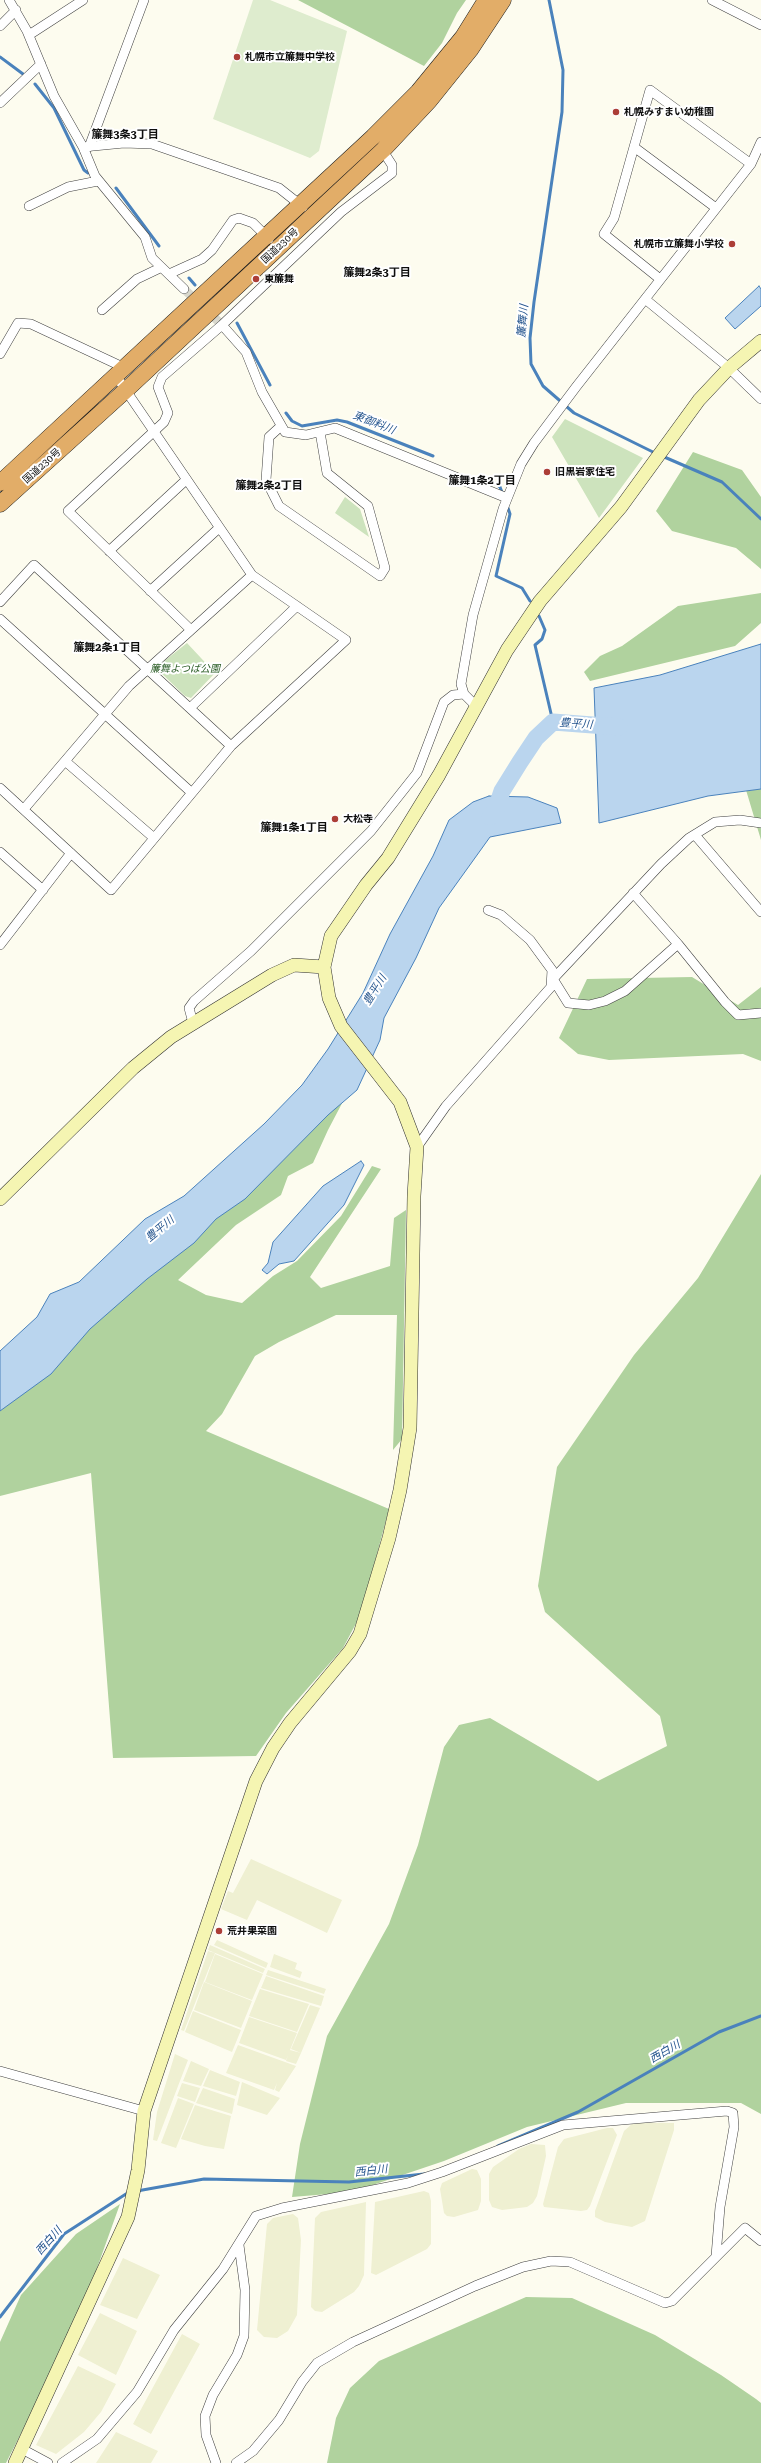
<!DOCTYPE html>
<meta charset="utf-8">
<style>
body{margin:0}
canvas{display:block;background:#fdfcef}
</style>
<canvas width="761" height="2463"></canvas>
<script>
const g = document.querySelector('canvas').getContext('2d');
g.lineJoin = 'round';
function paint(path, color) {
  g.fillStyle = color;
  g.fill(path, 'evenodd');
}
function toPath(rows) {
  const path = new Path2D();
  for (const r of rows) {
    path.moveTo(r[0], r[1]);
    for (let i = 2; i < r.length; i += 2) path.lineTo(r[i], r[i + 1]);
  }
  return path;
}
function stroke(path, color, width, dash) {
  g.strokeStyle = color;
  g.lineWidth = width;
  g.lineCap = dash ? 'butt' : 'round';
  g.setLineDash(dash || []);
  g.stroke(path);
}
function drawText(font, color, halo, rows, align = 'center') {
  g.font = font + ' "Roboto Serif","Noto Sans JP",serif';
  g.lineWidth = 4;
  g.setLineDash([]);
  g.textBaseline = 'middle';
  g.strokeStyle = halo;
  g.fillStyle = color;
  for (const [text, x, y, turn = 0] of rows) {
    g.save();
    g.translate(x, y);
    g.rotate((+turn || 0) * Math.PI / 180);
    g.textAlign = isNaN(turn) ? turn : align;
    if (halo) g.strokeText(text, 0, 0);
    g.fillText(text, 0, 0);
    g.restore();
  }
}
paint(toPath([
 [251,1859,342,1900,327,1933,257,1900,247,1920,221,1909,228,1891,233,1893],
 [217,1940,268,1963,266,1968,214,1945],
 [210,1945,265,1969,263,1973,208,1950],
 [208,1951,215,1953,184,2031,181,2030],
 [215,1954,263,1974,252,2000,205,1982],
 [274,1954,297,1963,295,1969,302,1972,300,1978,270,1967],
 [268,1970,326,1989,324,1994,266,1975],
 [266,1976,324,1996,321,2006,261,1988],
 [204,1982,252,2001,241,2028,194,2010],
 [260,1989,309,2004,297,2032,249,2016],
 [310,2005,320,2008,301,2053,291,2049],
 [193,2011,241,2030,232,2052,185,2032],
 [249,2017,297,2033,290,2050,301,2053,296,2064,286,2061,288,2055,286,2060,239,2043],
 [238,2045,296,2066,279,2092,275,2090,277,2083,274,2090,226,2073],
 [175,2054,188,2060,157,2141,153,2140,157,2112],
 [191,2061,209,2069,201,2086,183,2081],
 [210,2070,240,2082,236,2096,203,2086],
 [242,2082,280,2098,267,2115,237,2105],
 [182,2083,200,2088,195,2102,177,2096],
 [203,2088,235,2099,232,2114,196,2103],
 [178,2098,194,2104,176,2148,161,2143],
 [195,2105,231,2116,224,2149,205,2146,181,2139],
 [633,2123,674,2123,674,2130,645,2221,632,2227,605,2222,595,2217,595,2211,624,2131],
 [607,2128,613,2128,617,2135,590,2206,587,2210,581,2211,544,2207,543,2204,558,2147,564,2139],
 [531,2144,545,2145,546,2156,537,2196,533,2203,527,2207,502,2210,492,2207,489,2200,489,2174,493,2167,519,2149],
 [472,2169,477,2170,481,2179,481,2201,478,2210,454,2217,447,2216,444,2213,440,2189,442,2183],
 [424,2191,429,2193,431,2201,431,2244,427,2249,376,2275,371,2273,375,2202],
 [366,2202,364,2275,359,2286,354,2292,322,2312,315,2311,311,2307,315,2218,321,2212],
 [293,2214,298,2218,301,2240,297,2315,288,2331,277,2338,264,2337,257,2330,267,2224,273,2218],
 [123,2258,160,2275,137,2319,100,2305],
 [100,2313,137,2331,116,2375,78,2355],
 [182,2334,200,2344,151,2434,133,2424],
 [78,2366,116,2384,101,2412,84,2432,56,2454,36,2445],
 [116,2432,158,2451,151,2463,96,2463]
]), '#eff0d2');
paint(toPath([
 [565,419,643,458,599,518,552,437],
 [345,497,360,509,369,537,335,513],
 [187,643,215,673,191,698,185,696,157,669,158,666]
]), '#cde3bd');
paint(toPath([
 [298,0,466,0,457,13,442,43,424,66],
 [693,452,742,470,761,497,761,569,736,548,672,531,656,511],
 [761,593,761,623,735,646,590,681,584,672,600,656,622,646,678,606],
 [761,789,761,840,746,790],
 [692,977,738,1005,761,987,761,1061,743,1054,609,1060,578,1054,559,1038,587,979],
 [359,1071,328,1130,313,1163,288,1176,281,1195,236,1225,178,1280,206,1295,242,1303,273,1276,297,1261,341,1216,372,1166,381,1169,310,1277,321,1288,390,1266,394,1218,406,1210,402,1439,393,1450,397,1315,336,1315,279,1342,255,1356,222,1414,206,1431,389,1509,361,1614,343,1648,286,1713,256,1756,113,1758,91,1473,0,1496,0,1400],
 [761,1174,761,2114,741,2103,626,2103,527,2127,444,2161,352,2192,292,2197,300,2144,327,2036,389,1924,418,1845,444,1747,459,1725,490,1718,598,1781,667,1746,660,1716,545,1612,538,1586,545,1541,557,1467,634,1355,698,1278],
 [120,2204,78,2321,6,2463,0,2463,0,2342,21,2295,76,2234],
 [526,2297,572,2298,655,2335,721,2375,756,2399,761,2403,761,2463,327,2463,336,2418,350,2388,379,2361]
]), '#b0d29e');
paint(toPath([
 [253,0,270,0,347,31,319,151,310,158,213,119]
]), '#deecce');
const water = toPath([
 [759,286,761,289,761,306,735,329,725,318,759,286],
 [761,644,761,789,708,796,599,823,594,688,660,675,761,644],
 [489,796,528,797,557,808,561,823,490,837,439,908,416,958,384,1018,380,1040,357,1090,328,1115,245,1199,216,1219,194,1243,147,1279,90,1329,51,1374,0,1411,0,1351,37,1317,50,1294,79,1282,145,1219,184,1196,264,1124,302,1085,328,1049,363,993,390,934,433,856,449,820,473,802,489,796],
 [361,1161,364,1165,344,1205,294,1261,279,1264,267,1274,262,1270,268,1263,273,1242,323,1186,361,1161]
]);
paint(water, '#bad5ee');
stroke(water, '#4a82bc', 1);
stroke(toPath([
 [549,0,563,70,562,112,534,302,530,338,531,364,543,386,574,413,657,454],
 [0,57,23,74],
 [35,84,54,108,84,170,88,173],
 [116,188,159,246],
 [189,278,195,285],
 [237,323,270,385],
 [286,413,292,421,302,426,337,420,347,422,433,456],
 [662,456,722,482,761,519],
 [484,476,500,487,503,495],
 [507,505,510,514,496,576,522,588,530,601],
 [539,616,545,630,542,639,535,645,553,722],
 [498,2146,578,2112,719,2032,761,2016],
 [137,2191,204,2179,349,2182,424,2174],
 [0,2317,64,2234,129,2192]
]), '#4a82bc', 3);
stroke(toPath([
 [490,817,496,809,502,791,520,762,536,738,553,722,619,727]
]), '#bad5ee', 17);
stroke(toPath([
 [184,289,222,325]
]), '#d9d8cd', 9, [9, 4.5]);
const street = toPath([
 [9,0,27,31,54,96,83,147,95,176,145,237,152,258,184,289],
 [712,0,761,25],
 [0,26,16,10],
 [29,35,83,0],
 [0,103,41,64],
 [83,147,124,143,152,144,279,188,303,207],
 [89,147,144,0],
 [634,147,716,208],
 [29,206,68,187,98,181],
 [169,274,202,259,212,250,233,220,239,218,253,223,269,239],
 [660,279,604,234,614,218,650,90,751,164],
 [645,299,729,368,761,399],
 [102,310,137,279,160,268],
 [222,325,246,352,262,392,285,432,306,435,335,428,507,498],
 [0,354,18,323,31,324,125,368],
 [281,426,269,437,266,480,279,506,380,576,385,568,368,506,327,473,320,432],
 [109,551,186,480],
 [150,591,219,528],
 [0,602,34,565,231,746],
 [0,619,192,793],
 [190,629,68,511,164,422,168,413,158,387,162,377,222,325,341,212,392,173,392,165,381,148],
 [475,705,464,694,461,684,473,615,503,509,521,464,534,443,576,387,751,164,761,142],
 [190,708,297,606],
 [65,761,154,838],
 [0,788,111,890,231,746,346,640,252,575,116,376],
 [24,809,129,686,252,575],
 [695,835,761,912],
 [0,852,43,890],
 [633,893,678,944,725,1002,738,1015,761,1013],
 [678,944,625,991,605,1001,589,1005,568,1003,553,979,661,864,689,838,715,822,740,820,761,823],
 [0,945,71,853],
 [193,1023,189,1008,194,1001,251,951,371,831,417,773,444,702,453,695,464,694],
 [417,1147,446,1106,551,987,552,970,530,940,501,915,488,910],
 [0,2071,144,2111],
 [22,2449,48,2463],
 [62,2463,97,2439,137,2392,174,2330,223,2269,256,2216,282,2208,408,2183,442,2172,563,2125,727,2111,733,2113,734,2127,720,2207,716,2256],
 [216,2463,206,2435,205,2416,213,2395,237,2355,244,2336,245,2290,239,2245],
 [236,2463,253,2451,279,2420,302,2382,317,2363,353,2342,475,2286,523,2267,551,2261,570,2262,665,2303,672,2301,745,2228,761,2241]
]);
const secondary = toPath([
 [0,1199,133,1068,171,1037,272,975,294,965,324,967],
 [15,2463,128,2217,138,2170,144,2111,256,1781,273,1748,290,1723,350,1651,360,1634,389,1538,400,1490,410,1428,414,1196,417,1147,400,1102,341,1026,329,998,324,967,331,936,366,885,388,858,439,775,507,650,540,601,621,507,699,400,729,368,761,341]
]);
const highway = toPath([
 [0,483,373,137,418,92,463,37,486,0],
 [0,504,126,390,383,150,429,101,470,50,503,0]
]);
stroke(street, '#404040', 10);
stroke(secondary, '#2f2f2f', 14);
stroke(highway, '#1e1e1e', 17);
stroke(street, '#fff', 9);
stroke(secondary, '#f5f5b2', 13);
stroke(highway, '#e2ad68', 16);
for (const [x, y, r, color] of [
 [237,57,4,"#ac3e37"],
 [616,112,4,"#ac3e37"],
 [732,244,4,"#ac3e37"],
 [256,279,4,"#ac3e37"],
 [547,472,4,"#ac3e37"],
 [335,819,4,"#ac3e37"],
 [219,1931,4,"#ac3e37"]
]) {
  const dot = new Path2D();
  dot.arc(x, y, r, 0, 2 * Math.PI);
  g.fillStyle = color;
  g.fill(dot);
  stroke(dot, '#fff', 1.5);
}
drawText('bold 10px', '#0d0d0d', '#fff', [
 ["札幌市立簾舞中学校",245,57],
 ["札幌みすまい幼稚園",624,112],
 ["札幌市立簾舞小学校",724,244,"right"],
 ["東簾舞",264,279],
 ["旧黒岩家住宅",555,472],
 ["大松寺",343,819],
 ["荒井果菜園",227,1931]
], 'left');
drawText('10px', '#0d0d0d', '#fff', [
 ["国道230号",280,246,-43],
 ["国道230号",42,466,-42]
]);
drawText('italic 10px', '#2b5d26', '#fff', [
 ["簾舞よつば公園",185,669]
]);
drawText('bold 11px', '#0d0d0d', '#fff', [
 ["簾舞3条3丁目",125,135],
 ["簾舞2条3丁目",377,273],
 ["簾舞1条2丁目",482,481],
 ["簾舞2条2丁目",269,486],
 ["簾舞2条1丁目",107,648],
 ["簾舞1条1丁目",294,828]
]);
drawText('italic 11px', '#26568f', '#fff', [
 ["簾舞川",523,321,-85],
 ["東御料川",374,423,21],
 ["豊平川",576,724,4],
 ["豊平川",375,990,-58],
 ["豊平川",160,1229,-40],
 ["西白川",665,2052,-30],
 ["西白川",371,2171,-6],
 ["西白川",49,2241,-49]
]);
</script>
